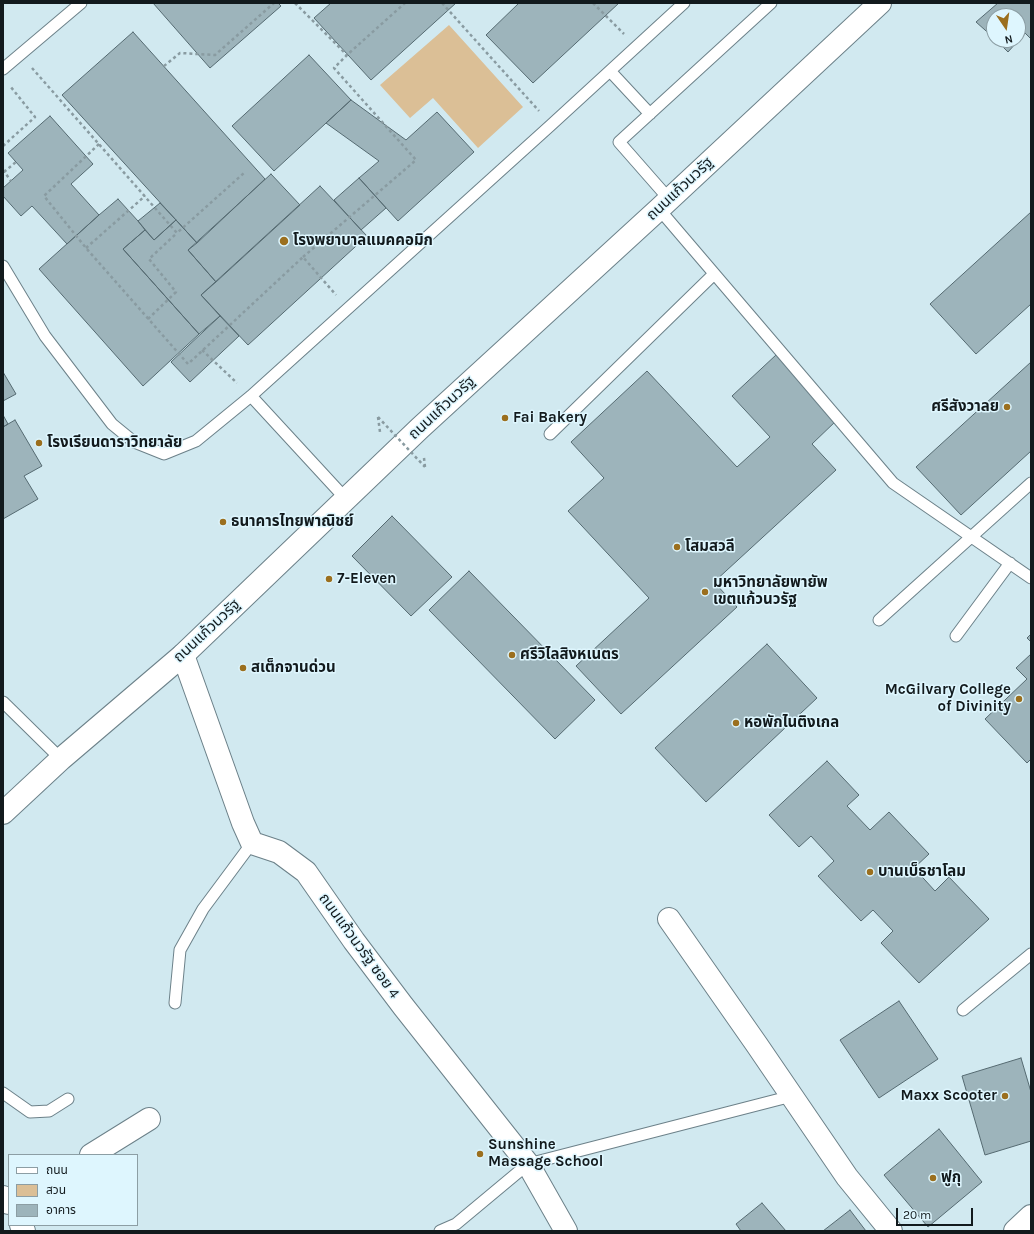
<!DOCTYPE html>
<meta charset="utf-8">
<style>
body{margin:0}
#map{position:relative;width:1034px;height:1234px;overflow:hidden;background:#d1e9f0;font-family:Karla,"Noto Sans Thai",sans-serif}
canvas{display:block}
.frame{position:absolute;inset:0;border:4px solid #121a1d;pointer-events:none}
.legend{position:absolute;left:8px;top:1154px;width:130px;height:72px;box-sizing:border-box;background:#def6fe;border:1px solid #8c9ea4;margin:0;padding:5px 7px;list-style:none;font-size:12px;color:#121a1d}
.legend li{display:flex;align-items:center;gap:8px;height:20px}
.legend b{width:20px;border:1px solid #8c9ea4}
.north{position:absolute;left:986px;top:8px;width:40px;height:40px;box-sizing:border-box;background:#def6fe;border:1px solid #8c9ea4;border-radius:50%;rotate:167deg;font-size:11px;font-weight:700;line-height:16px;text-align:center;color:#121a1d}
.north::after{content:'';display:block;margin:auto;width:14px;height:18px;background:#9b6f1e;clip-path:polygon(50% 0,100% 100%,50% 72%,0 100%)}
.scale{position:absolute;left:896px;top:1208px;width:77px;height:18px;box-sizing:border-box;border:2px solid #121a1d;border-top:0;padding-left:5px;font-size:12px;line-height:14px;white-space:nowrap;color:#121a1d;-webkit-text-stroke:3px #def6fe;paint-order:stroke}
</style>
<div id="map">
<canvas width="1034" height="1234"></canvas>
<div class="frame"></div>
<ul class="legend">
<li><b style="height:5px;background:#fff"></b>ถนน</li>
<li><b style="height:11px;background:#dbbf96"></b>สวน</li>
<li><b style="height:11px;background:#9db4bb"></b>อาคาร</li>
</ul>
<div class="north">N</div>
<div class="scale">20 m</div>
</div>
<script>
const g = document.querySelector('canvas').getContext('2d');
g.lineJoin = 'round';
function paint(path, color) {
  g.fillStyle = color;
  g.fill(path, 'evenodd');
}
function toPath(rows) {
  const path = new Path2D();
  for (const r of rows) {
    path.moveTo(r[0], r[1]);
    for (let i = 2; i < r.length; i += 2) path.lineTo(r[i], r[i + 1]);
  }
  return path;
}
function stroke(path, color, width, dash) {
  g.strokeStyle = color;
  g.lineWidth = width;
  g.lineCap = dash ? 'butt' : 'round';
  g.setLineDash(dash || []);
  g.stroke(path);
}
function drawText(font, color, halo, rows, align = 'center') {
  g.font = font + ' Karla,"Noto Sans Thai",sans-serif';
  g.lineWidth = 3;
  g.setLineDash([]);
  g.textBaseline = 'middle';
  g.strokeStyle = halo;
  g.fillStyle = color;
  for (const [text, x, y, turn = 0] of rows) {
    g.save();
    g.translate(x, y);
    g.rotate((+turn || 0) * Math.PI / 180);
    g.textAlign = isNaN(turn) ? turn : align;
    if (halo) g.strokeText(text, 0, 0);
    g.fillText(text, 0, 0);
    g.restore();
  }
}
paint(toPath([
 [449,25,523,107,478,148,433,98,410,118,380,85]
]), '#dbbf96');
const building = toPath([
 [153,3,278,3,281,6,210,68,153,3],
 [331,3,456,3,371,80,314,18,331,3],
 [519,3,619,3,533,83,486,35,519,3],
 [998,3,1031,3,1031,39,1025,33,1008,52,996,40,1018,40,1018,16,994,16,994,38,976,22,998,3],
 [133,32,265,179,197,243,62,95,133,32],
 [309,55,351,100,274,171,232,126,309,55],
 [351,100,406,140,437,112,474,152,398,221,359,178,379,161,326,123,351,100],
 [50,116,93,164,71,184,99,215,67,244,32,206,21,216,3,196,3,188,23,170,8,153,50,116],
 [271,174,300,205,216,282,188,250,271,174],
 [359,178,386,208,361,230,334,200,359,178],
 [320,186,367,236,248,345,201,295,320,186],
 [118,199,138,221,145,230,123,249,199,334,143,386,39,269,99,215,118,199],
 [160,203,176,220,154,240,138,221,160,203],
 [1031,212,1031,304,976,354,930,304,1031,212],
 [176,220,197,243,188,250,216,282,201,295,220,316,199,334,123,249,145,230,154,240,176,220],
 [220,316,239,336,190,382,171,362,220,316],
 [776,355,837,420,812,444,836,470,714,582,737,607,621,714,576,666,649,598,568,511,604,478,571,442,647,371,737,467,770,437,732,396,776,355],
 [1031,362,1031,451,961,515,916,467,1031,362],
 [3,372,16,394,3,401,3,372],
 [3,415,8,424,3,427,3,415],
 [15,420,42,466,24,476,38,499,3,519,3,427,15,420],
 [392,516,452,577,411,616,352,556,392,516],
 [469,571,595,700,555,739,429,610,469,571],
 [1031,634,1031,642,1027,638,1031,634],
 [767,644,817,698,706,802,655,748,767,644],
 [1031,654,1031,759,1027,763,985,719,1027,679,1016,668,1031,654],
 [827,761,859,795,847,806,870,830,889,812,929,854,914,868,935,891,949,877,989,919,919,983,881,943,893,931,873,910,861,921,818,876,834,861,811,836,799,847,769,815,827,761],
 [899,1001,938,1059,879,1098,840,1040,899,1001],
 [1021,1058,1031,1092,1031,1141,985,1155,962,1076,1021,1058],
 [939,1129,982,1182,928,1227,884,1175,939,1129],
 [762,1203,786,1231,741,1231,736,1224,762,1203],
 [850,1210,866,1231,823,1231,850,1210]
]);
paint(building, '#9db4bb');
stroke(building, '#556a71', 1);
const service = toPath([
 [3,69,81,3],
 [610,71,650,114],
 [669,199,619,142,771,3],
 [659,209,893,483,1031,578],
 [3,266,45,336,112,424,134,442,164,454,196,441,251,396,551,125,684,3],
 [251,396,345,498],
 [550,434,714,274],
 [879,620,1031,483],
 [956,636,1010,563],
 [3,702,61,759],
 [175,1003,180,950,203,909,252,843],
 [963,1010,1031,954],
 [3,1093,30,1112,49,1111,68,1099],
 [440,1231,456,1224,528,1164,792,1096]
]);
const minor = toPath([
 [183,655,243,823,252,843,279,852,306,872,354,941,403,1006,528,1164,566,1231],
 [669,919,757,1045,847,1177,891,1231],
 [91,1155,149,1119],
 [3,1197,9,1203],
 [21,1225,24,1231]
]);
const tertiary = toPath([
 [3,813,61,759,183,655,420,428,659,209,880,3],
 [1015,1231,1031,1216]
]);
stroke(service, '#6c8189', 13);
stroke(minor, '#6c8189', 24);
stroke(tertiary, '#6c8189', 24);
stroke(toPath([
 [295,3,347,55],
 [442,3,539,111],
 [593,3,624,34],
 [164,66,180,53,215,55,274,3],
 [32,68,177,233,244,173],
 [99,144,44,196,86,248,188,364,303,257,336,295],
 [3,146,35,117,10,86],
 [3,170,11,181],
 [4,172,16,162],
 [86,248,145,196],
 [303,257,416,160,334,68,347,55,405,3],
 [148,319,176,292,149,259,177,233],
 [202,350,237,383],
 [378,417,380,432],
 [424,458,425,467]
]), '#899ba1', 2.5, [3, 3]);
stroke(service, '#fff', 11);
stroke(minor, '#fff', 22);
stroke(tertiary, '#fff', 22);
stroke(toPath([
 [378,417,425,467]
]), '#899ba1', 2.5, [3, 3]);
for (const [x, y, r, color] of [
 [284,241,5,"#9b6f1e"],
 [1007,407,4,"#9b6f1e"],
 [505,418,4,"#9b6f1e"],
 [39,443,4,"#9b6f1e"],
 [223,522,4,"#9b6f1e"],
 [677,547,4,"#9b6f1e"],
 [329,579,4,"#9b6f1e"],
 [705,592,4,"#9b6f1e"],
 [512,655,4,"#9b6f1e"],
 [243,668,4,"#9b6f1e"],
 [1019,699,4,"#9b6f1e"],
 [736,723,4,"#9b6f1e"],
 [870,872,4,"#9b6f1e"],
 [1005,1096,4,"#9b6f1e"],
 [480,1154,4,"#9b6f1e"],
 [933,1178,4,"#9b6f1e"]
]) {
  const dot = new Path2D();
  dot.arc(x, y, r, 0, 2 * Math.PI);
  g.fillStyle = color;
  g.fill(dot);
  stroke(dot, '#def6fe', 1.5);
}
drawText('15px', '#121a1d', '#def6fe', [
 ["ถนนแก้วนวรัฐ",680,189,-43],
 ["ถนนแก้วนวรัฐ",442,408,-43],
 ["ถนนแก้วนวรัฐ",207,631,-43],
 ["ถนนแก้วนวรัฐ ซอย 4",359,946,54]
]);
drawText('bold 15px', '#121a1d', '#def6fe', [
 ["โรงพยาบาลแมคคอมิก",293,241],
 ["ศรีสังวาลย",999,407,"right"],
 ["Fai Bakery",513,418],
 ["โรงเรียนดาราวิทยาลัย",47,443],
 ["ธนาคารไทยพาณิชย์",231,522],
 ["โสมสวลี",685,547],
 ["7-Eleven",337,579],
 ["มหาวิทยาลัยพายัพ",713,583],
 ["เขตแก้วนวรัฐ",713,600],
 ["ศรีวิไลสิงหเนตร",520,655],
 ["สเต็กจานด่วน",251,668],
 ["McGilvary College",1011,690,"right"],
 ["of Divinity",1011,707,"right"],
 ["หอพักไนติงเกล",744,723],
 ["บานเบ็ธชาโลม",878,872],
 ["Maxx Scooter",997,1096,"right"],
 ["Sunshine",488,1145],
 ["Massage School",488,1162],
 ["ฟูกุ",941,1178]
], 'left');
</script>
